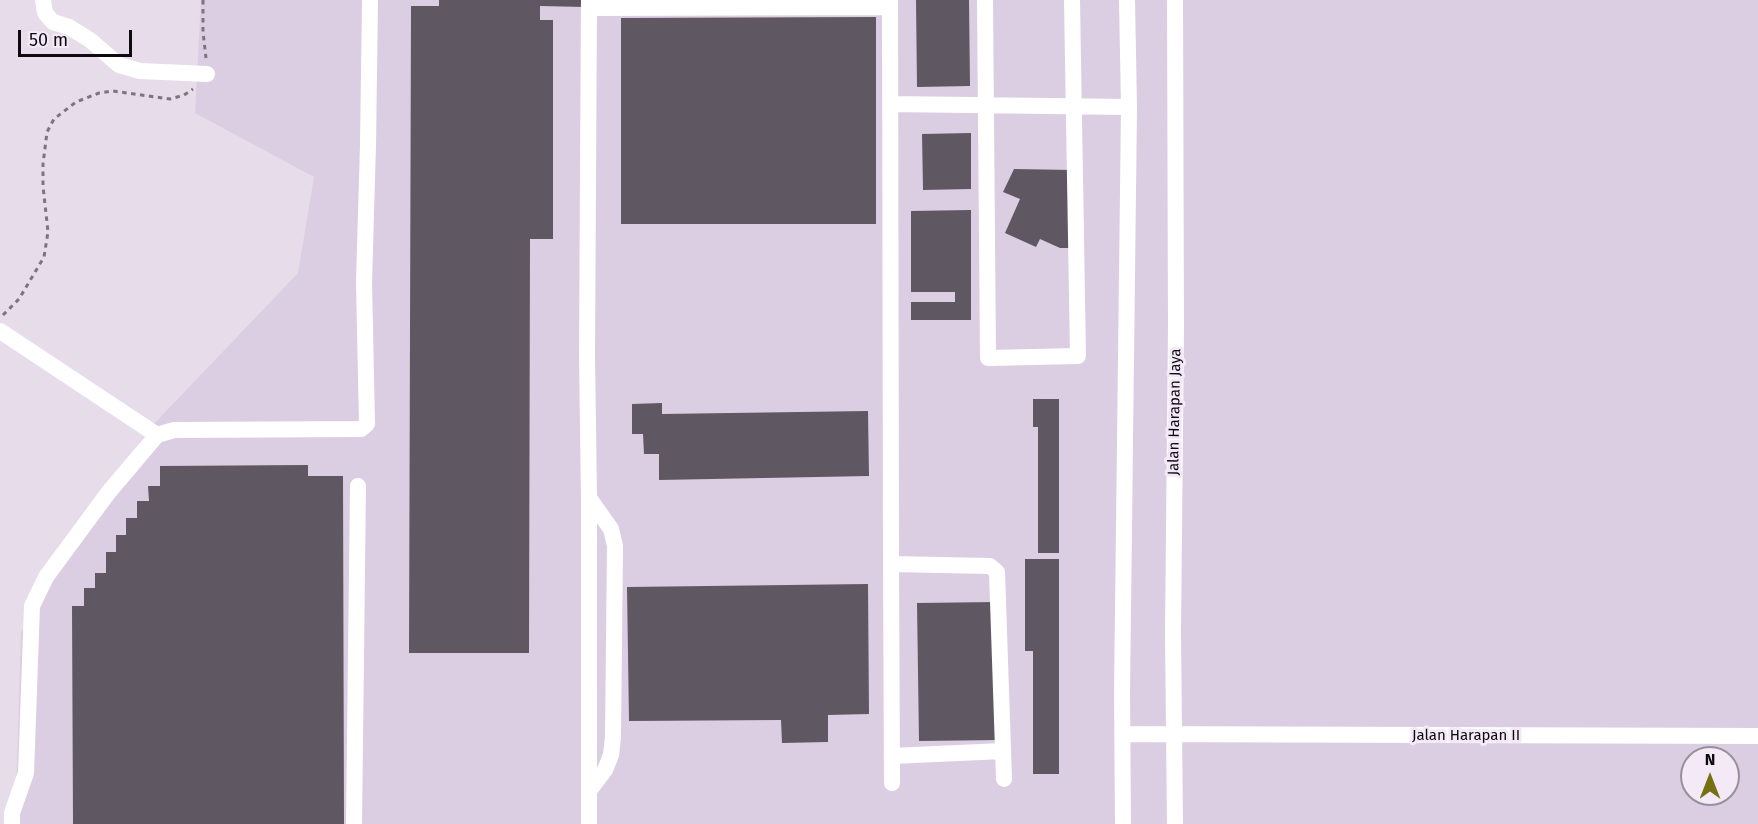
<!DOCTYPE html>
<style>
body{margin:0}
#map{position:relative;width:1758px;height:824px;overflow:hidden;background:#e6dcea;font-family:"Fira Sans",sans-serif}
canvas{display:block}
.north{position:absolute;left:1680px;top:746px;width:60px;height:60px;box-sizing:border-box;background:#f3e9f7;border:2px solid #97909a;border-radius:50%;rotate:0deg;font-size:16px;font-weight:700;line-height:24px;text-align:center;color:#0e0a0f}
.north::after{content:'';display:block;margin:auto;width:21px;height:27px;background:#777011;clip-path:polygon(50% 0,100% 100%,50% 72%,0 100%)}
.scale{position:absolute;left:18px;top:30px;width:114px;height:27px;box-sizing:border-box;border:3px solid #0e0a0f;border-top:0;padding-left:8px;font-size:18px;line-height:21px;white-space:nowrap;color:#0e0a0f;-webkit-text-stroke:4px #f3e9f7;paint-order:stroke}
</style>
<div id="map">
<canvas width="1758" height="824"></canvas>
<div class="north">N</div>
<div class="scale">50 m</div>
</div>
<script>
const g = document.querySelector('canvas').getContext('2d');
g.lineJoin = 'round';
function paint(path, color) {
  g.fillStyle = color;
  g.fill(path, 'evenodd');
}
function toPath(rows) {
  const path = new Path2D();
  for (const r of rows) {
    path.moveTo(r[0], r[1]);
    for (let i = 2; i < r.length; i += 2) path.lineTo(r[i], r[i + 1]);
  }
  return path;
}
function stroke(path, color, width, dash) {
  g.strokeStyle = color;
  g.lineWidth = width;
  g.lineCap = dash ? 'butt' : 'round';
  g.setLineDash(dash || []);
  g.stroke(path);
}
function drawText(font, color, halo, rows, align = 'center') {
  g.font = font + ' "Fira Sans",sans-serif';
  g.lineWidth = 6;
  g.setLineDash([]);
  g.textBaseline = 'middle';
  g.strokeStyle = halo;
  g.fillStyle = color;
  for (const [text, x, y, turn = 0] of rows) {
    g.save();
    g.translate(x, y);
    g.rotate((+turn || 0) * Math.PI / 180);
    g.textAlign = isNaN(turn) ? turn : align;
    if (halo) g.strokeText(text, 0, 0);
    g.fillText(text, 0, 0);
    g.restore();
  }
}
paint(toPath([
 [201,0,1758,0,1758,824,15,824,21,633,53,565,150,428,298,273,314,177,195,113],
 [1692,758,1728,758,1728,794,1692,794]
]), '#dccee2');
paint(toPath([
 [439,0,586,0,585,7,540,6,540,20,553,20,553,239,530,239,529,653,409,653,411,6,439,6],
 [916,0,969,0,970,86,917,87],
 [876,17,876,224,621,224,621,18],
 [971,133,971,189,923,190,922,134],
 [1014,169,1073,170,1071,248,1060,248,1040,239,1036,247,1005,233,1020,199,1003,192],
 [971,210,971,320,911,320,911,302,955,302,955,292,911,292,911,211],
 [1033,399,1059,399,1059,553,1038,553,1038,427,1033,427],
 [662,403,662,414,868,411,869,476,659,480,659,454,644,454,643,434,632,434,632,404],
 [308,465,308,476,343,476,344,824,73,824,72,606,84,606,84,588,95,588,95,573,106,573,106,552,116,552,116,535,126,535,126,518,137,518,137,501,149,501,148,486,160,486,160,466],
 [1025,559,1059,559,1059,774,1033,774,1033,651,1025,651],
 [868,584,869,714,828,715,828,742,782,743,781,720,629,721,627,587],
 [996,602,999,740,919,741,917,603]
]), '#5f5762');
stroke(toPath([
 [203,0,203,32,206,58],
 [3,315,19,299,44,257,48,232,43,186,43,164,47,132,54,119,76,102,99,93,113,91,170,99,184,95,193,89]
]), '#7c757e', 3, [4.5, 4.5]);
stroke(toPath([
 [43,0,45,13,53,22,69,27,90,40,119,65,140,71,207,74],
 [890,0,891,564],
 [985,0,988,358,1078,356,1072,0],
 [589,8,890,7],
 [890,104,1129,107],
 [0,331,157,435],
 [1123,734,1758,736],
 [892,756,1003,751],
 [892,783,891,564,990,566,997,572,1004,779],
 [589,791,605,770,611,755,613,737,615,546,611,529,589,498],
 [12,824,12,813,26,773,32,606,46,577,108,493,157,435,174,430,361,429,367,424,364,282,368,145,370,0],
 [354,824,358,486],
 [589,824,589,498,587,357,589,0],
 [1123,824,1122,693,1129,107,1127,0],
 [1175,824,1173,634,1176,327,1175,0]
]), '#fff', 16);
drawText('15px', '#0e0a0f', '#f3e9f7', [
 ["Jalan Harapan Jaya",1175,412,-89],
 ["Jalan Harapan II",1466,736]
]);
</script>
